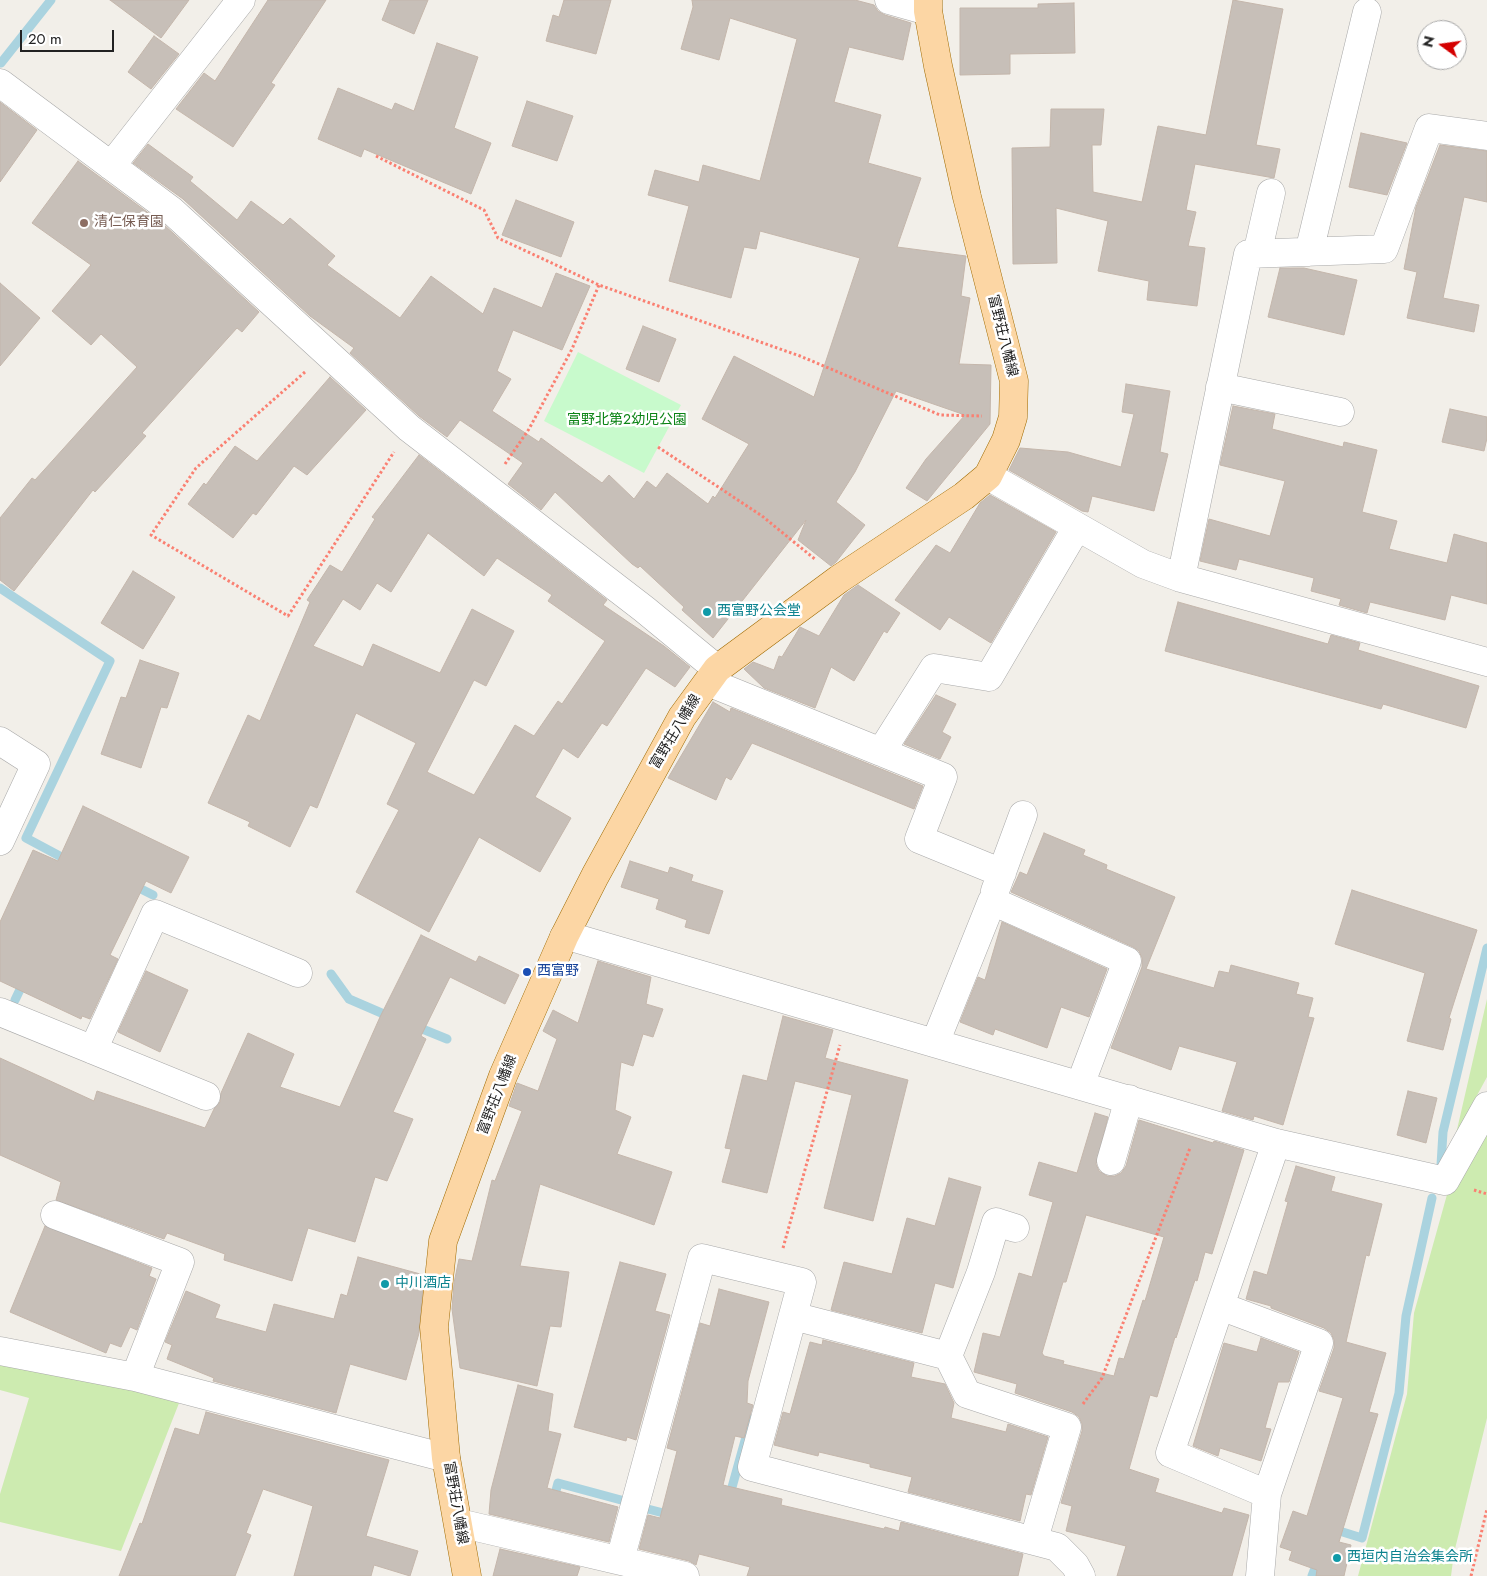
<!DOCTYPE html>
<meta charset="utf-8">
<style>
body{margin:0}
#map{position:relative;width:1487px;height:1576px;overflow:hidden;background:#f2efe9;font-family:Jost,sans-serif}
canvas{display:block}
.north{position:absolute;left:1417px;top:20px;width:50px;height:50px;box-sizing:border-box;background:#fff;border:1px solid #a7a7a7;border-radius:50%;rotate:284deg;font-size:14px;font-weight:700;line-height:20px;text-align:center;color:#222}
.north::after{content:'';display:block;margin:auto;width:18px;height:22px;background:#d40000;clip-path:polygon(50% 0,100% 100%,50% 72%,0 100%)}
.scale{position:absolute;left:20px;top:30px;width:94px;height:22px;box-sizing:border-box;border:2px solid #222;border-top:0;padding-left:6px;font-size:15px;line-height:18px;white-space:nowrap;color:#222;-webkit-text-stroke:4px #fff;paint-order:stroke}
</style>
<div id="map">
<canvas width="1487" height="1576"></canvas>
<div class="north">N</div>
<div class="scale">20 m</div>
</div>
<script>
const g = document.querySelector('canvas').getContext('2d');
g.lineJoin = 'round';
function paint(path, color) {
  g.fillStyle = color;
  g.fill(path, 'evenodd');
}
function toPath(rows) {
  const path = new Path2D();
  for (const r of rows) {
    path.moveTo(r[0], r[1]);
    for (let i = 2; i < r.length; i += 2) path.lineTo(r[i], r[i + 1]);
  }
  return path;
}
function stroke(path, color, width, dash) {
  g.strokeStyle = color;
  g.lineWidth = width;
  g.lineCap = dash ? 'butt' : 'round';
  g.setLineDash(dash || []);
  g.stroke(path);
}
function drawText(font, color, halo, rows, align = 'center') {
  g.font = font + ' Jost,"Noto Sans JP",sans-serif';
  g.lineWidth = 5;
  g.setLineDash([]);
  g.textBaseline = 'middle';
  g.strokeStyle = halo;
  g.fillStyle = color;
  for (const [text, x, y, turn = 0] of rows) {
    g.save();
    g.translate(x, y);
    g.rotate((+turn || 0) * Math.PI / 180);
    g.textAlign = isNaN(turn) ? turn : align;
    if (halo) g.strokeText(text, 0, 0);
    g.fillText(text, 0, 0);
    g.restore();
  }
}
paint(toPath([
 [1487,999,1487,1077,1456,1134],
 [1487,1123,1487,1418,1454,1553,1451,1576,1358,1576,1407,1394,1414,1313,1448,1191],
 [0,1362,181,1398,121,1551,0,1522,0,1494,29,1398,0,1390]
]), '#cdebb0');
paint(toPath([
 [578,352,681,405,644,473,544,421]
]), '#c8facc');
stroke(toPath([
 [1,63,51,0],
 [0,588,110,661,26,838,69,861],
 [133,885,153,895],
 [331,974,349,999,393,1018],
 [15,1000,25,979],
 [415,1026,447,1039],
 [1441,1165,1443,1132,1487,948],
 [729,1498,751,1419],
 [553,1502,558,1483,621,1500],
 [644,1508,671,1515],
 [1333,1529,1362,1538,1399,1393,1406,1316,1432,1198],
 [1312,1576,1319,1558]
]), '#aad3df', 9);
const building = toPath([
 [110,0,189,0,161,38,110,0],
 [268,0,326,0,271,83,275,85,233,147,176,109,204,73,215,81,268,0],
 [390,0,428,0,414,34,382,20,390,0],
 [564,0,611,0,596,54,546,41,553,15,559,17,564,0],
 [692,0,855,0,874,5,878,11,885,15,911,23,903,60,849,47,834,102,881,115,868,163,921,178,897,247,966,256,961,296,970,298,959,364,991,365,990,424,927,501,906,488,926,459,965,415,896,391,855,472,836,502,865,525,836,562,831,566,798,540,806,520,713,638,682,610,684,607,640,566,638,568,632,564,555,492,541,510,508,484,523,463,460,420,447,437,419,416,350,353,354,348,310,316,183,199,133,163,148,144,193,177,190,181,237,220,251,201,283,225,290,218,335,256,327,265,400,318,431,276,483,314,494,288,542,308,556,273,590,286,562,350,513,330,497,371,511,379,492,411,539,442,541,438,602,483,609,475,634,499,647,481,656,488,667,473,708,504,713,496,715,498,749,444,702,419,734,356,814,397,860,258,760,231,756,249,744,247,731,298,669,281,689,206,648,195,655,170,699,182,703,165,760,181,797,39,730,18,719,60,681,49,693,7,692,0],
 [1233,0,1283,9,1256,145,1280,149,1274,178,1195,164,1186,210,1196,212,1188,246,1205,248,1197,306,1147,300,1149,281,1098,271,1108,221,1056,208,1057,263,1013,264,1012,148,1050,147,1051,109,1104,109,1101,145,1092,145,1093,192,1142,202,1158,126,1206,135,1233,0],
 [1074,3,1075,53,1010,54,1010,74,960,75,960,8,1038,8,1038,4,1074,3],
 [154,36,179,54,151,89,128,72,154,36],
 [437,43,478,57,454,128,491,143,471,194,364,149,361,157,318,139,338,88,392,110,395,103,414,111,437,43],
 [527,101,573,116,557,161,512,146,527,101],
 [0,102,37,130,0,182,0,102],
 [1361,133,1407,143,1387,195,1349,187,1361,133],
 [1440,145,1487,151,1487,202,1464,197,1443,298,1479,305,1474,332,1407,318,1417,272,1404,269,1416,207,1440,145],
 [78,161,162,223,259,312,242,332,237,328,142,433,146,436,95,492,93,490,14,591,0,580,0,518,32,478,35,480,137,367,101,334,91,345,52,311,91,265,32,223,78,161],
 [516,200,574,222,561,257,502,235,516,200],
 [1280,268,1304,268,1357,280,1344,335,1268,317,1280,268],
 [0,283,40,318,0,366,0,283],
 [643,326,676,339,659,382,626,369,643,326],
 [330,377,366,410,307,475,294,466,256,515,253,513,233,538,188,504,204,483,206,485,235,446,257,461,330,377],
 [1126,384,1170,391,1160,452,1168,454,1154,511,1092,496,1088,512,1082,511,1009,470,1020,448,1068,452,1121,467,1134,414,1122,412,1126,384],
 [1233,406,1275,414,1272,429,1343,447,1344,442,1377,450,1362,512,1397,521,1389,549,1447,563,1454,534,1487,543,1487,604,1451,595,1445,620,1370,602,1367,613,1339,605,1341,599,1311,591,1314,578,1239,559,1236,570,1200,561,1209,519,1270,536,1285,481,1220,465,1233,406],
 [1450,409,1487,417,1487,438,1484,451,1442,442,1450,409],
 [419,455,607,600,603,605,664,646,690,667,675,687,646,668,607,726,602,723,578,758,563,748,535,797,571,818,540,872,479,837,429,932,356,892,399,810,387,804,416,743,356,713,317,808,310,805,290,847,248,826,250,822,208,803,248,715,260,721,310,602,307,600,330,565,342,572,375,519,372,517,419,455],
 [428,533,484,576,497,558,552,595,548,601,605,641,562,704,558,701,534,736,515,725,474,795,427,772,474,680,486,686,514,631,472,609,440,673,373,644,363,667,313,646,343,599,360,610,377,583,391,592,428,533],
 [990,495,1056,532,991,643,949,617,940,630,895,600,936,545,950,553,980,503,990,495],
 [133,571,175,597,143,649,101,623,133,571],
 [858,585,900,613,887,633,884,631,854,681,831,667,815,708,764,688,744,669,753,662,774,670,779,656,782,657,800,627,819,636,844,595,858,585],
 [1178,602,1328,644,1331,635,1360,643,1358,650,1479,686,1466,728,1383,704,1381,709,1165,651,1178,602],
 [140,660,179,673,167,708,161,707,141,768,101,754,121,697,126,698,140,660],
 [936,695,956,704,942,732,951,737,940,759,904,744,936,695],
 [713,702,730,712,731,708,923,786,914,809,752,743,731,780,726,777,716,800,668,778,713,702],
 [83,806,189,857,171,893,146,881,110,955,118,959,90,1019,82,1016,81,1019,0,981,0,922,33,850,58,861,83,806],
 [1044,833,1085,850,1083,855,1107,865,1106,869,1175,897,1146,969,1214,988,1219,971,1229,973,1231,965,1299,983,1296,994,1313,998,1308,1017,1314,1018,1283,1125,1254,1116,1253,1120,1222,1111,1237,1062,1179,1046,1171,1070,1111,1048,1142,967,1142,958,1139,951,1133,947,1011,892,1020,872,1027,875,1044,833],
 [630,861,668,873,670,867,693,875,691,881,723,891,709,934,685,927,687,920,656,909,659,899,621,887,630,861],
 [1352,890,1477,930,1449,1018,1451,1019,1443,1050,1407,1041,1425,973,1335,944,1352,890],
 [1002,922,1107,969,1089,1017,1061,1007,1047,1048,995,1029,993,1035,960,1022,978,977,985,980,1002,922],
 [421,935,476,962,479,956,519,975,505,1004,450,977,421,1036,426,1039,393,1112,413,1119,387,1181,375,1177,355,1242,308,1228,292,1281,224,1260,225,1254,167,1233,164,1239,56,1200,61,1182,0,1155,0,1058,94,1101,97,1091,205,1128,214,1109,220,1102,221,1093,248,1033,294,1054,280,1087,340,1107,380,1017,421,935],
 [598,961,651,977,646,1004,663,1009,653,1037,643,1034,633,1066,621,1062,615,1110,631,1117,617,1154,672,1172,654,1225,540,1184,520,1266,569,1272,561,1327,550,1326,537,1386,460,1368,452,1309,454,1283,459,1259,472,1261,492,1180,495,1181,522,1111,509,1106,517,1083,538,1091,557,1039,543,1031,553,1010,578,1023,598,961],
 [146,971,188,990,160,1052,118,1032,146,971],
 [783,1016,833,1030,825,1058,908,1080,873,1221,824,1208,852,1095,795,1081,767,1193,722,1182,731,1149,725,1148,743,1075,767,1081,783,1016],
 [1408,1091,1437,1098,1426,1143,1397,1135,1408,1091],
 [1095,1113,1108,1117,1096,1164,1099,1171,1107,1176,1115,1176,1121,1173,1126,1166,1139,1120,1213,1143,1214,1141,1244,1150,1212,1254,1205,1252,1197,1281,1195,1280,1176,1338,1175,1337,1157,1397,1150,1395,1129,1469,1159,1479,1155,1492,1222,1513,1224,1508,1249,1515,1232,1576,1117,1576,1126,1546,1066,1531,1072,1506,1061,1503,1082,1431,1082,1424,1079,1417,1072,1412,1015,1393,1017,1384,974,1372,983,1333,1000,1337,1019,1273,1032,1277,1053,1202,1029,1195,1039,1162,1077,1173,1095,1113],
 [1086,1215,1164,1237,1145,1301,1143,1300,1124,1359,1119,1358,1114,1376,1063,1364,1064,1361,1044,1356,1042,1353,1063,1282,1066,1282,1086,1215],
 [1296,1166,1335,1177,1331,1191,1382,1204,1369,1256,1366,1255,1346,1342,1386,1353,1369,1412,1378,1414,1339,1542,1351,1545,1344,1576,1316,1576,1317,1570,1289,1560,1292,1551,1280,1547,1293,1511,1307,1516,1343,1398,1319,1391,1334,1348,1334,1340,1331,1333,1324,1328,1271,1308,1271,1306,1246,1299,1254,1271,1267,1275,1288,1202,1285,1201,1296,1166],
 [949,1178,981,1187,953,1288,935,1283,922,1333,831,1310,844,1262,892,1274,907,1218,935,1226,949,1178],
 [45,1226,152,1268,149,1276,156,1279,137,1330,130,1327,121,1347,110,1343,106,1353,10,1312,45,1226],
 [358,1257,424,1275,419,1333,406,1380,350,1364,336,1413,213,1381,214,1378,167,1359,172,1345,165,1342,186,1291,220,1305,215,1318,266,1332,274,1304,334,1319,341,1294,347,1296,358,1257],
 [620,1262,666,1274,655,1311,670,1315,636,1440,627,1437,626,1441,574,1427,620,1262],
 [719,1289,769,1302,748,1381,747,1403,753,1405,744,1438,735,1436,723,1485,782,1499,781,1505,884,1529,885,1527,899,1531,901,1522,1023,1554,1018,1576,747,1576,750,1567,699,1554,696,1565,689,1561,639,1549,648,1515,660,1518,677,1451,667,1448,700,1323,710,1326,719,1289],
 [1261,1338,1299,1352,1289,1382,1278,1382,1265,1428,1271,1429,1261,1461,1220,1448,1218,1456,1193,1446,1224,1343,1257,1352,1261,1338],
 [823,1340,914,1363,911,1377,945,1384,954,1403,951,1418,1006,1432,1008,1424,1048,1437,1031,1495,1026,1494,1020,1521,908,1492,912,1477,870,1467,870,1464,819,1452,818,1456,774,1445,783,1412,790,1414,810,1342,822,1345,823,1340],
 [518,1385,553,1394,548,1431,561,1434,547,1488,618,1507,609,1542,489,1514,491,1490,518,1385],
 [206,1412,389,1460,366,1536,418,1551,410,1576,374,1565,371,1576,294,1576,313,1506,263,1489,246,1533,251,1535,235,1576,119,1576,140,1523,142,1524,175,1428,199,1435,206,1412],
 [500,1549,580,1567,577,1576,493,1576,500,1549]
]);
paint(building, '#c7bfb8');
stroke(building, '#c4b6ab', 1);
const minor = toPath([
 [889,0,928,11],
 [0,83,172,211,409,428,644,609,717,669],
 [111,166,241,0],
 [1309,252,1367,12],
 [1257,254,1271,193],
 [1220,387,1340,412],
 [988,476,1143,564,1181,578,1487,662],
 [1181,578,1248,254,1384,249,1429,128,1487,136],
 [718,686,943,777,919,839,1002,873],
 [0,741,36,764,0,841],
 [881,752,934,668,989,677,1077,527],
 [995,891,1023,815],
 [564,937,575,938,1276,1143,1445,1181,1487,1106],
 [0,1012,206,1096],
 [935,1043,992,901,1127,961,1080,1085],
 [93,1050,155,914,298,973],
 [1111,1161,1129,1099],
 [55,1215,180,1262,135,1377],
 [1220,1306,1319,1343,1267,1494,1170,1453,1220,1306,1276,1143],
 [793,1316,948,1356,967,1394,1067,1427,1034,1539],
 [0,1351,135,1377,446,1458],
 [948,1356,981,1272,996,1222,1015,1228],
 [459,1523,685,1576],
 [620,1560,702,1258,802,1282,752,1467,1057,1547,1075,1565,1081,1576],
 [1260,1576,1267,1494]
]);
const major = toPath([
 [467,1576,446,1458,434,1327,443,1241,503,1076,564,937,595,876,682,717,717,669,839,579,964,496,988,476,1006,440,1013,417,1014,381,967,197,938,66,928,11,928,0]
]);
stroke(minor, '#a9a9a9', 29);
stroke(major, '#a06b00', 29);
stroke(toPath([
 [376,156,484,210,498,238,599,285,800,356,940,415,982,416],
 [305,372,196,468,151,535,288,616,394,452],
 [658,447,762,516,816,560],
 [505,464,529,429,572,349,599,285],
 [1474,1190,1487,1194],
 [783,1248,840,1045],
 [1083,1404,1102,1378,1190,1148],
 [1471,1576,1487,1509]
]), '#fa8072', 3, [2.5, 2.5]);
stroke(minor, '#fff', 28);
stroke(major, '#fcd6a4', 28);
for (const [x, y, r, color] of [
 [84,223,5,"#8d6e63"],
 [707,612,5,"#0f9aa8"],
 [527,972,5,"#1a4fb4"],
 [385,1284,5,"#0f9aa8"],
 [1337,1558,5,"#0f9aa8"]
]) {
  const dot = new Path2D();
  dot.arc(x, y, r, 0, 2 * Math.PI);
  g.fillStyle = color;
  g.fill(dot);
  stroke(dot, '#fff', 2);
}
drawText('14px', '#785e54', '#fff', [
 ["清仁保育園",94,223]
], 'left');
drawText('14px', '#222', '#fff', [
 ["富野荘八幡線",1002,336,76],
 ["富野荘八幡線",676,732,-59],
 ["富野荘八幡線",498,1095,-69],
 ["富野荘八幡線",455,1503,80]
]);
drawText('14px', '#0c8416', '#fff', [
 ["富野北第2幼児公園",627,421]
]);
drawText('14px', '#0d838f', '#fff', [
 ["西富野公会堂",717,612],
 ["中川酒店",395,1284],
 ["西垣内自治会集会所",1347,1558]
], 'left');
drawText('14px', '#164399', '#fff', [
 ["西富野",537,972]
], 'left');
</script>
